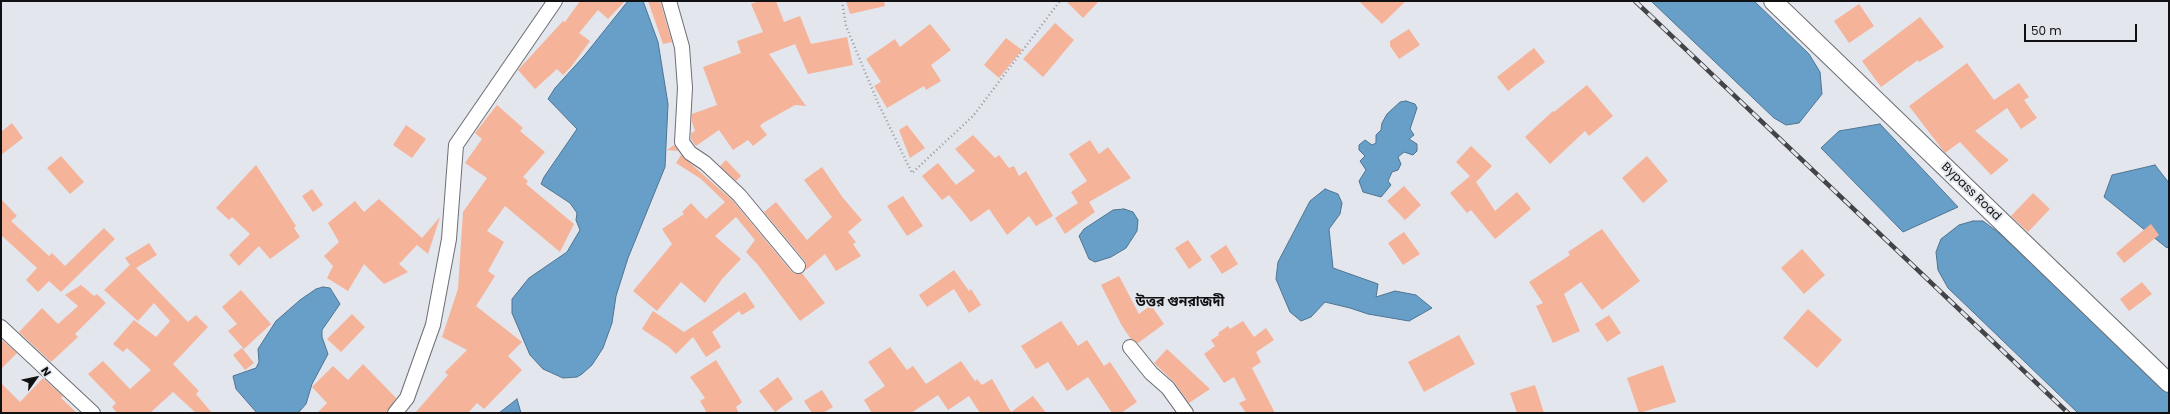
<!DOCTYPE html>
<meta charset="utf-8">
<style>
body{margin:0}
#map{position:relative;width:2170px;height:414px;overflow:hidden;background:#e3e6ec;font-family:Poppins,sans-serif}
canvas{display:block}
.frame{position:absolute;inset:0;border:2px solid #111114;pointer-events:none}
.north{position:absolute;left:16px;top:358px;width:40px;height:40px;-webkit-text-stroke:3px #e3e6ec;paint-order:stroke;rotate:57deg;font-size:11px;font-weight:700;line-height:16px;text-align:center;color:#111114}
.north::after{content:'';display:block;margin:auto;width:14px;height:18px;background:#111114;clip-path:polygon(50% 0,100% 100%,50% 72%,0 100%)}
.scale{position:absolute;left:2024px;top:24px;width:113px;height:18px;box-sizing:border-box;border:2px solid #111114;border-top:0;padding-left:5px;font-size:12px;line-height:14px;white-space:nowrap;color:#111114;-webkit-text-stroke:3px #e3e6ec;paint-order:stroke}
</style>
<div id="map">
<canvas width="2170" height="414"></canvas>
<div class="frame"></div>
<div class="north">N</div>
<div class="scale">50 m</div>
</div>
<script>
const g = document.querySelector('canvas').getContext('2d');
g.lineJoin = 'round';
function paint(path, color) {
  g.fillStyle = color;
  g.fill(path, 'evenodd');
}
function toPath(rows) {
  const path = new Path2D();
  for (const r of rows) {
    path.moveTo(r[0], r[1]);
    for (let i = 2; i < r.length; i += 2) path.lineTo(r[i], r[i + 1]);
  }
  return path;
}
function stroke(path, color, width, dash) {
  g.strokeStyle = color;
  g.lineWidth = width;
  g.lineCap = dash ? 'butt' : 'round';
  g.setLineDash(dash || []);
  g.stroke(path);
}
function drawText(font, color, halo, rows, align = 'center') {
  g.font = font + ' Poppins,"Noto Sans Bengali",sans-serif';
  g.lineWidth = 4;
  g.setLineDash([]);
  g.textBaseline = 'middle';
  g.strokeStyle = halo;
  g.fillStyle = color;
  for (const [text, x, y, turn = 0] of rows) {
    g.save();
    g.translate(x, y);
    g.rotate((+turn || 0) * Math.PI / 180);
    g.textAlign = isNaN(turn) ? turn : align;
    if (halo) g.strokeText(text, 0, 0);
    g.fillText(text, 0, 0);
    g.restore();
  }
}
const water = toPath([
 [628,1,643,1,658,42,668,104,665,167,628,258,616,296,612,323,603,348,592,365,582,374,577,377,563,378,543,369,530,355,512,313,512,299,529,278,567,252,580,230,576,220,577,213,570,203,541,184,544,177,577,129,548,99,555,88,584,56,628,1],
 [1651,1,1754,1,1809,54,1820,72,1822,94,1799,123,1786,125,1774,118,1651,1],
 [1406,101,1415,104,1417,108,1410,129,1414,135,1409,139,1417,144,1417,151,1413,155,1404,152,1398,157,1401,164,1398,170,1392,172,1388,181,1391,185,1381,197,1363,192,1359,181,1366,170,1360,161,1365,156,1359,150,1359,145,1365,140,1372,145,1376,143,1376,135,1381,130,1382,123,1387,114,1400,102,1406,101],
 [1880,124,1958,207,1903,232,1821,148,1839,131,1880,124],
 [2155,165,2169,183,2169,245,2167,248,2104,197,2112,175,2155,165],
 [1325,189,1338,194,1342,203,1340,214,1329,229,1333,268,1378,284,1376,297,1395,291,1416,295,1432,308,1409,321,1368,314,1350,308,1325,302,1311,317,1301,321,1290,312,1276,279,1278,262,1310,201,1325,189],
 [1124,209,1133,212,1138,220,1137,231,1126,248,1111,257,1095,262,1089,259,1079,236,1084,229,1113,210,1124,209],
 [1973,221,1983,221,1999,233,2169,391,2169,413,2078,413,1948,288,1938,270,1936,252,1941,239,1959,225,1973,221],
 [323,287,330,288,340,304,322,330,322,337,328,354,312,384,306,404,298,413,257,413,236,389,233,376,256,368,259,362,258,349,276,321,300,300,316,289,323,287],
 [517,399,521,413,499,413,517,399]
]);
paint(water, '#689fc8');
stroke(water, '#4e7492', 1);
paint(toPath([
 [580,1,625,1,608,19,598,10,579,33,590,41,571,67,563,75,557,69,535,89,518,70,563,21,565,22],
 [648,1,660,1,672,42,663,44],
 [759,1,776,1,784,22,800,16,811,44,847,37,853,65,808,74,795,44,769,54,806,106,795,105,763,123,760,126,767,135,753,146,748,140,733,150,719,130,696,146,691,139,691,133,695,131,692,122,692,114,717,105,703,67,741,53,737,41,763,32,751,4],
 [846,1,884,1,885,6,850,14],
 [1066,1,1099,1,1083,18],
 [1359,1,1406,1,1382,24],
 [1859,4,1874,26,1849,43,1834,21],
 [1920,17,1944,47,1919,62,1918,60,1881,87,1862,61],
 [1055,23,1074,40,1043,77,1023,59],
 [930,24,951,50,931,65,941,81,926,90,924,86,887,108,874,86,881,82,866,59,895,39,900,47],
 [1409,29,1420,45,1399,59,1390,46,1390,41],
 [1006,38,1022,50,999,78,984,65],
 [1534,48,1545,62,1508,91,1497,77],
 [1967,63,1994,100,2019,83,2029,97,2024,100,2037,118,2021,129,2007,108,1975,131,2009,160,1991,175,1960,142,1945,153,1909,106],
 [1587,85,1613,116,1589,136,1585,131,1550,164,1525,137,1553,111,1554,112],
 [497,105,523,128,520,131,545,152,523,177,528,181,526,184,574,224,560,252,505,206,487,231,504,242,488,271,495,276,476,306,522,342,508,356,522,370,484,409,477,403,468,413,415,413,448,375,445,372,467,350,442,337,458,289,463,212,487,178,465,163,482,139,475,133],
 [12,123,23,138,1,155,1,132],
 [406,125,426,139,412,158,393,145],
 [907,125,925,148,910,158,899,130],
 [973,135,995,158,999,155,1009,168,1014,166,1019,176,1026,171,1053,216,1036,226,1029,216,1007,235,989,209,971,222,949,195,942,200,922,176,938,163,956,185,975,171,955,149],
 [1090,140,1099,154,1108,147,1131,178,1089,202,1095,212,1065,234,1055,218,1078,203,1071,192,1087,181,1069,154],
 [674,145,678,151,667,150],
 [1471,146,1492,166,1476,182,1495,211,1517,192,1531,209,1495,239,1471,210,1467,213,1450,193,1470,176,1456,162],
 [681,155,733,201,791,271,795,274,802,273,825,303,800,321,758,265,746,252,755,240,736,217,715,236,741,259,722,279,705,303,681,282,657,311,633,291,672,244,662,229,684,214,682,212,691,203,706,219,725,202,701,179,676,163],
 [61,156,84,182,70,194,47,168],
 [1647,156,1668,181,1643,203,1622,178],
 [726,160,741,176,736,181,720,166],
 [256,165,296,226,294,228,300,237,270,259,259,246,239,266,229,255,250,234,232,217,229,220,216,208],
 [822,167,843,198,862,220,848,232,856,242,853,244,861,256,836,271,825,254,806,270,805,261,764,212,776,202,807,240,832,217,804,180],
 [1404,186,1421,205,1405,220,1387,201],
 [312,189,323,205,313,212,302,196],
 [2033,193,2050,209,2028,232,2011,216],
 [903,196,923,226,907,236,887,206],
 [1,199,17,216,11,221,49,256,52,253,65,266,104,228,115,239,61,292,49,281,38,292,26,280,37,268,1,235],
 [379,199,422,238,440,217,428,254,417,245,399,264,408,272,384,284,364,264,348,291,327,278,333,266,324,256,339,242,328,223,355,201,364,212],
 [2151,224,2159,235,2124,263,2116,253],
 [1602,229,1640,281,1602,310,1581,282,1564,294,1580,331,1553,343,1536,306,1543,303,1529,282,1570,255,1568,252],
 [1404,232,1420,254,1403,265,1388,243],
 [1188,240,1202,260,1189,269,1175,248],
 [149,243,157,255,136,268,188,322,196,315,208,327,173,364,199,391,196,394,212,413,196,413,173,392,150,413,117,413,112,407,116,403,88,374,103,361,130,389,151,370,127,348,123,352,113,344,134,320,156,337,170,321,154,303,138,321,104,290,130,265,125,258],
 [1226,245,1238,264,1222,274,1210,256],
 [1802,249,1825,275,1804,294,1781,268],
 [954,270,969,291,971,289,981,305,969,313,954,289,927,307,919,295],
 [1119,276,1139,314,1151,305,1164,324,1138,343,1131,339,1122,326,1101,285],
 [2142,282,2152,294,2129,311,2120,299],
 [81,285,94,296,97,294,106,303,75,334,78,337,51,362,19,332,42,308,58,324,78,306,65,295],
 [241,290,271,324,244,349,228,331,237,324,222,307],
 [745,292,755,307,742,315,739,311,712,332,721,347,706,357,693,337,676,354,669,347,642,329,653,311,684,332],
 [1808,309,1842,340,1817,368,1783,338],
 [352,314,365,327,341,352,327,339],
 [1609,315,1621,333,1607,342,1595,324],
 [1061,321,1078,346,1087,340,1104,366,1110,362,1137,402,1121,413,1112,413,1088,377,1067,391,1048,362,1036,369,1021,346],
 [1243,321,1254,337,1266,328,1274,340,1256,352,1261,362,1252,368,1275,413,1246,413,1239,403,1246,400,1234,377,1224,383,1204,354,1215,346,1211,340,1219,335,1218,333,1228,326,1230,329],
 [1459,335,1475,364,1424,392,1408,362],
 [1,339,17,353,1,369],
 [890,347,907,370,913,366,926,384,961,361,975,381,977,379,982,385,992,379,1011,412,1033,396,1046,413,980,413,969,396,948,410,938,395,911,413,872,413,864,400,885,386,868,362],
 [242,348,254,363,245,370,233,355],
 [1167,349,1210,389,1189,403,1175,383,1154,363],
 [716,360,742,402,736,407,739,413,707,413,700,401,705,398,690,377],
 [363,364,396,398,387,413,317,413,327,403,312,387,333,366,348,380],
 [1663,365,1676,402,1639,413,1627,378],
 [778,377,793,399,775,412,759,391],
 [43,378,63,396,61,398,77,413,1,413,1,383,20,402],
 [1535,385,1544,413,1517,413,1510,393],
 [822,390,833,407,823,413,812,413,804,401]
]), '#f5b39a');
const minor = toPath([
 [669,1,682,47,685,88,682,142,690,153,705,163,739,195,798,266],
 [1,327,93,413],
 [1130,347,1151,373,1168,388,1186,413],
 [395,413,407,398,433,325,449,239,456,145,555,1]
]);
const tertiary = toPath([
 [1773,1,2169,383]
]);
stroke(minor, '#6c6e74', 16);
stroke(tertiary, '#6c6e74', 20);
stroke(toPath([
 [842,1,846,26,878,103,912,173,973,116,1060,1]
]), '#989a9e', 2.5, [1, 3]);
stroke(minor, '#fff', 14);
stroke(tertiary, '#fff', 18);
const rail = toPath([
 [1635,1,2068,413]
]);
stroke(rail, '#434447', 4.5);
stroke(rail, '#e3e6ec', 3, [9]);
drawText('12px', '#111114', '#e3e6ec', [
 ["Bypass Road",1971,192,44]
]);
drawText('bold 14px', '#111114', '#e3e6ec', [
 ["উত্তর গুনরাজদী",1180,302]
]);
</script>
